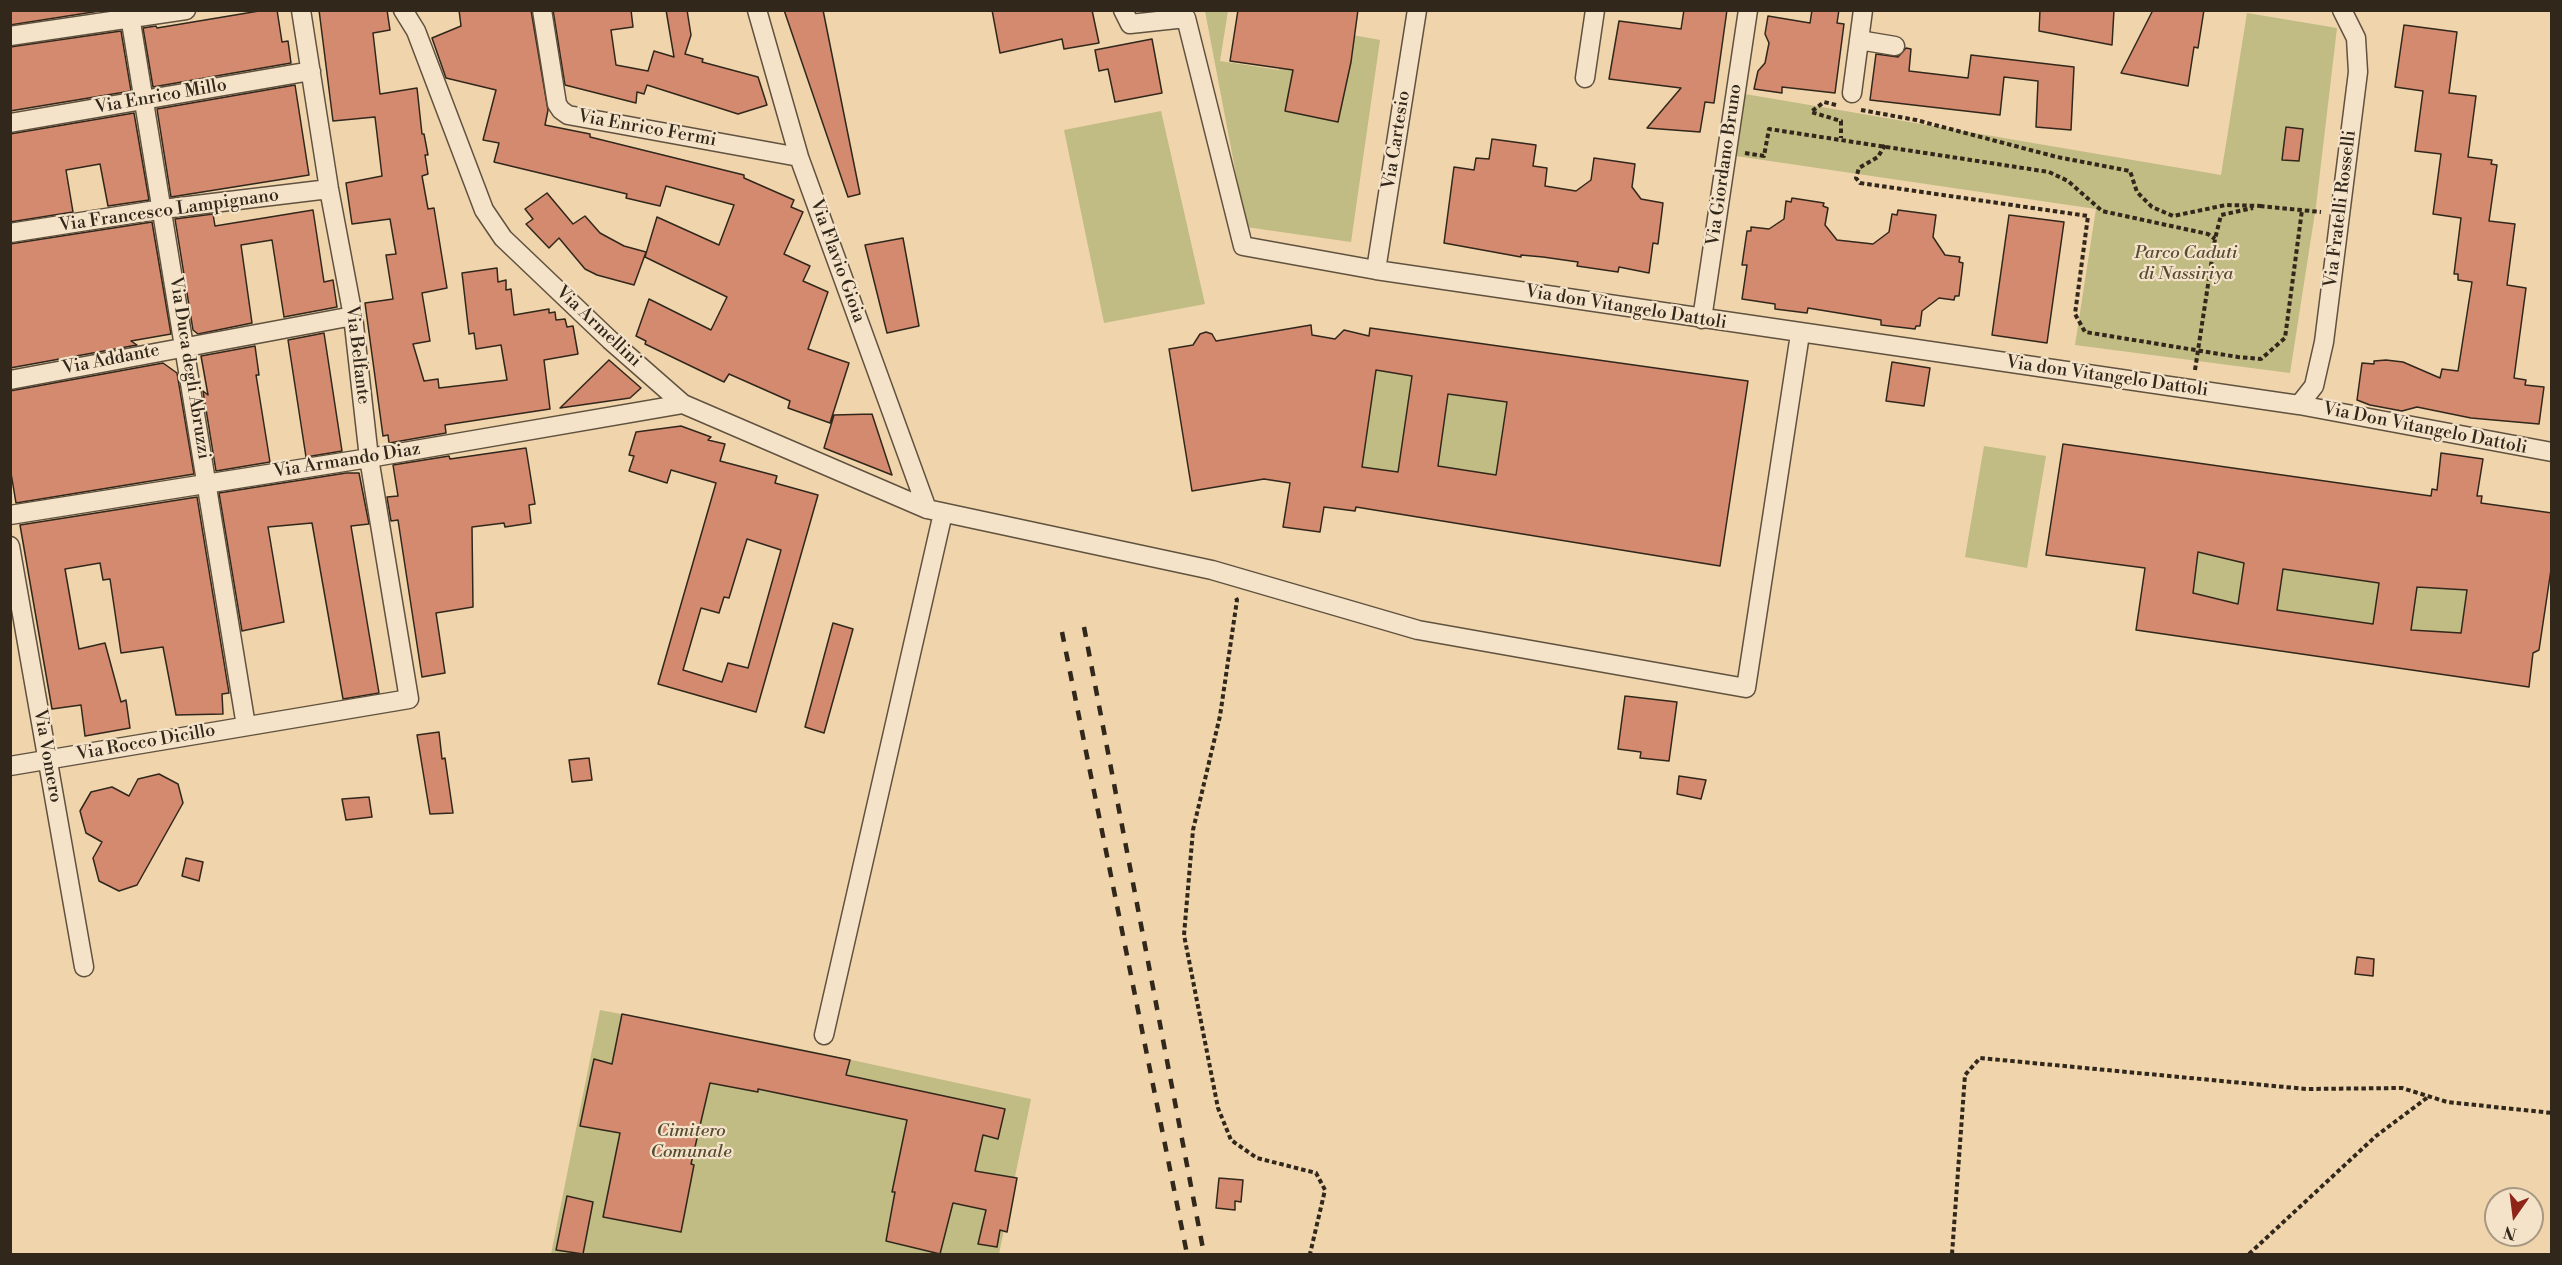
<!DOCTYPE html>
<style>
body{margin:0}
#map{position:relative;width:2562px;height:1265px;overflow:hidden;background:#efd4ac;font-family:"Libre Bodoni",serif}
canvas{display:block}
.frame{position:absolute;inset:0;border:12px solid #31271b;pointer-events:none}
.north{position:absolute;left:2484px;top:1187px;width:60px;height:60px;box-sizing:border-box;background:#f5e3c9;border:2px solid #a79883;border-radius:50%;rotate:194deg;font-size:16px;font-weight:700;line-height:24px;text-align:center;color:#31271b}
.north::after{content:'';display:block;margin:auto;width:21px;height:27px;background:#8f2418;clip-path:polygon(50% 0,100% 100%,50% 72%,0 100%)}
</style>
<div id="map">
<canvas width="2562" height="1265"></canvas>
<div class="frame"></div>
<div class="north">N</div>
</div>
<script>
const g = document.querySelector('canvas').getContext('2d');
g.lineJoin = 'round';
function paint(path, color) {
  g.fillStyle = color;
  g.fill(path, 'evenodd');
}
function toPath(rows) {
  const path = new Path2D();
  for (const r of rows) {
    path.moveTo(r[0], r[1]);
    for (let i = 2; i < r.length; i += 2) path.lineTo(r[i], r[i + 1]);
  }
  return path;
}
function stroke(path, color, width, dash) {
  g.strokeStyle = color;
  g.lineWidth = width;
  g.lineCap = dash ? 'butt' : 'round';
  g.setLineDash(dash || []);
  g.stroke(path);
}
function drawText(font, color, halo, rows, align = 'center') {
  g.font = font + ' "Libre Bodoni",serif';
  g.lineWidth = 4.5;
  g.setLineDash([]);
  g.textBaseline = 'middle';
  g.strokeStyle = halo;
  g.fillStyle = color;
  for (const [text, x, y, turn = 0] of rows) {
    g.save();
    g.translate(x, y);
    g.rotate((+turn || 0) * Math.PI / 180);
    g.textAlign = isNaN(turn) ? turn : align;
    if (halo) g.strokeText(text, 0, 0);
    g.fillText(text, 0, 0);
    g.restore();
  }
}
paint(toPath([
 [1205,11,1228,11,1220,61,1279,70,1286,23,1380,40,1351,242,1246,227],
 [2247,13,2337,28,2316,206,2290,373,2075,345,2096,209,1736,156,1745,94,2221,175],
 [1161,111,1205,304,1104,323,1064,130],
 [1376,370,1412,376,1398,472,1362,467],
 [1450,382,1508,391,1494,487,1471,484,1473,471,1461,469,1436,478],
 [1984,446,2046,456,2027,568,1965,557],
 [2198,552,2244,563,2238,604,2193,593],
 [2283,569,2379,583,2373,624,2277,610],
 [2417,587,2467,590,2461,633,2411,630],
 [600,1010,792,1047,1031,1099,999,1254,551,1254]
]), '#c1bb84');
const building = toPath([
 [10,10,106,10,10,25,10,10],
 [265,10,277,10,282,42,288,41,291,63,153,87,143,28,156,26,157,28,265,10],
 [319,10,387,10,390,30,373,33,380,94,417,88,422,134,424,134,428,155,425,155,428,174,422,176,428,209,434,208,447,288,422,293,430,341,413,344,424,381,438,379,439,388,507,380,501,345,476,349,474,333,469,334,462,273,497,268,498,282,506,280,506,290,511,289,514,315,549,309,549,313,555,312,556,320,565,319,567,327,573,326,578,354,544,360,550,409,445,425,446,433,389,443,388,435,383,436,365,303,393,299,386,255,396,254,390,219,352,224,346,183,382,176,375,117,333,121,319,10],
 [459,10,531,10,548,110,545,125,590,134,590,137,744,175,744,178,794,200,791,207,803,212,784,254,810,266,803,281,828,292,808,349,849,363,830,423,788,408,790,401,729,374,724,382,645,344,646,341,636,336,649,299,711,330,727,297,645,257,657,217,719,245,734,205,666,186,660,206,626,198,627,194,494,162,499,143,483,140,496,90,446,78,432,38,461,26,459,10],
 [553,10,631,10,633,27,611,30,616,65,648,71,654,51,674,57,666,10,687,10,691,35,685,54,703,59,702,62,758,77,767,105,738,114,647,85,644,94,637,92,636,103,565,85,553,10],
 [784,10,823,10,860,194,848,197,784,10],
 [992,10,1092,10,1099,43,1064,49,1062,39,1000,53,992,10],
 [1238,10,1358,10,1351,62,1338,122,1285,111,1293,70,1230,61,1238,10],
 [1684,10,1727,10,1714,103,1705,102,1700,132,1647,128,1681,88,1609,79,1619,21,1681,29,1684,10],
 [1812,10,1839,10,1837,23,1844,24,1835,93,1782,87,1782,93,1754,89,1758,71,1765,63,1769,43,1765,34,1768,16,1810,23,1812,10],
 [2040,10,2114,10,2112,45,2039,31,2040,10],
 [2153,10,2204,10,2198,48,2194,47,2188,86,2121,73,2153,10],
 [2404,25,2457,32,2449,93,2476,96,2468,157,2492,160,2491,164,2497,165,2489,221,2515,224,2507,285,2526,288,2514,378,2526,380,2525,385,2544,387,2539,424,2471,418,2417,407,2402,411,2370,405,2357,400,2362,363,2374,364,2374,361,2386,360,2403,362,2440,378,2442,369,2458,371,2472,282,2458,280,2458,274,2454,274,2461,218,2433,214,2441,154,2415,151,2423,91,2395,87,2404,25],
 [121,31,131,91,10,111,10,47,121,31],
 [1152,39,1162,93,1115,102,1108,69,1099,71,1095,50,1152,39],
 [1906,48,1911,49,1909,71,1968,78,1971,55,2074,67,2071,130,2036,127,2038,81,2004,77,2000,115,1870,100,1876,54,1898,57,1906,48],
 [295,85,309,175,171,197,157,109,295,85],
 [134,113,149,200,108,206,100,164,66,170,73,212,10,222,10,134,134,113],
 [2286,127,2303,129,2299,161,2282,160,2286,127],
 [1492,139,1536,145,1533,166,1547,168,1545,186,1576,191,1591,180,1594,158,1635,164,1632,187,1641,199,1663,203,1658,244,1653,243,1649,273,1619,267,1618,272,1577,266,1578,262,1543,257,1521,255,1521,257,1444,243,1454,167,1474,170,1476,158,1489,159,1492,139],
 [547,193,573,224,585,216,600,233,624,246,646,252,634,285,597,275,585,269,559,238,549,248,526,224,533,219,525,209,547,193],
 [1792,198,1824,203,1823,206,1828,208,1825,225,1837,240,1873,244,1889,232,1892,214,1897,215,1898,210,1936,215,1933,237,1945,255,1960,257,1959,262,1963,263,1959,296,1955,296,1954,300,1939,298,1922,311,1920,326,1916,326,1915,329,1881,325,1881,320,1808,308,1807,313,1775,309,1775,304,1742,299,1747,265,1742,265,1747,231,1751,231,1751,227,1769,229,1784,219,1786,201,1791,202,1792,198],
 [313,210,324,282,333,280,337,307,284,317,272,240,241,245,252,323,198,334,193,330,175,219,213,214,215,226,313,210],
 [2009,215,2064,222,2047,343,1992,335,2009,215],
 [152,222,171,334,131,341,137,345,10,368,10,244,152,222],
 [903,238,919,326,887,333,865,245,903,238],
 [1311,325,1312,335,1335,339,1344,330,1369,336,1370,328,1748,381,1720,566,1356,507,1355,511,1324,507,1320,532,1283,527,1290,483,1264,479,1192,491,1169,349,1193,345,1200,334,1206,332,1212,334,1216,341,1311,325],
 [1376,370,1412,376,1398,472,1362,467,1376,370],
 [1448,394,1507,402,1496,475,1438,466,1448,394],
 [324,333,342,451,306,457,288,340,324,333],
 [255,346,259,375,256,375,270,462,216,471,203,391,208,395,201,356,255,346],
 [609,360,641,388,630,398,560,408,609,360],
 [1892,362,1930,368,1924,406,1886,401,1892,362],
 [163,363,177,373,194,474,16,503,10,467,10,391,163,363],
 [872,414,892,475,824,448,834,415,872,414],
 [681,426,711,437,708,440,725,444,720,461,777,476,775,483,818,495,756,712,658,684,716,483,671,470,667,483,629,471,634,456,629,455,636,432,681,426],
 [747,539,781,550,748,668,728,663,722,682,683,670,701,608,719,613,724,597,729,598,747,539],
 [2063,444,2431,496,2432,489,2437,490,2441,453,2483,459,2477,496,2482,496,2481,503,2552,513,2552,563,2539,650,2533,653,2529,687,2136,630,2145,568,2046,555,2063,444],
 [2198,552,2244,563,2238,604,2193,593,2198,552],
 [2283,569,2379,583,2373,624,2277,610,2283,569],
 [2417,587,2467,590,2461,633,2411,630,2417,587],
 [526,448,535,504,529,505,531,523,505,527,504,523,472,527,473,607,436,613,445,673,422,677,398,520,391,521,387,497,398,496,393,465,449,456,450,459,526,448],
 [346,473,359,473,369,524,351,526,379,693,343,699,312,523,268,527,284,622,242,631,219,493,346,473],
 [197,497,229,693,222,694,223,714,176,715,163,647,121,653,110,579,103,580,100,563,65,569,79,649,105,643,121,702,126,700,130,728,85,736,81,705,52,709,20,525,197,497],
 [833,623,853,629,824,733,805,727,833,623],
 [1625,696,1677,702,1669,761,1640,758,1641,752,1618,749,1625,696],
 [439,732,442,759,445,758,453,813,430,814,417,735,439,732],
 [589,758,592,780,572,782,569,760,589,758],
 [159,774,178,784,183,803,137,885,119,891,99,881,93,858,102,842,86,833,80,811,91,792,112,787,129,796,138,779,159,774],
 [1679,776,1706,780,1701,799,1677,794,1679,776],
 [369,797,372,817,346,820,342,799,369,797],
 [186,858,203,862,199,881,182,876,186,858],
 [2357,957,2374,959,2373,976,2355,974,2357,957],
 [622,1014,850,1060,846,1075,1005,1109,998,1139,983,1135,975,1171,1017,1178,1007,1232,1000,1230,997,1247,978,1244,986,1210,953,1203,940,1254,886,1241,895,1192,892,1192,907,1120,758,1089,758,1092,710,1083,691,1164,694,1165,681,1232,603,1217,620,1133,580,1126,594,1059,612,1064,622,1014],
 [1219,1178,1243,1180,1241,1202,1235,1201,1235,1210,1216,1208,1219,1178],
 [567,1196,593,1202,583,1254,556,1250,567,1196]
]);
paint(building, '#d38a6f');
stroke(building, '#31271b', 1.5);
const street = toPath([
 [129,10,246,726],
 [403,10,416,31,484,210,503,238,610,340,683,404,927,509,1212,570,1418,630,1746,688,1800,334],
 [542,10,557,104,561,110,568,115,799,157],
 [757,10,799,157,927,509],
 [1123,10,1130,24,1186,18,1243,246,1376,270,2299,405,2552,452],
 [10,36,186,10],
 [1859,40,1895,46],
 [1585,78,1595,10],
 [1852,93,1863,10],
 [10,123,311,71],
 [10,233,163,209,329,189],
 [1376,270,1417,10],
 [1702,319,1748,10],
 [10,380,353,316],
 [2299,405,2314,386,2324,342,2358,72,2356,38,2342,10],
 [10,515,369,458,683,404],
 [10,546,84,967],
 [10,766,409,699,369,458,353,316,329,189,301,10],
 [824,1035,943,513]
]);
stroke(street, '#60523f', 21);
stroke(toPath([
 [1836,105,1824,102,1811,112,1841,121,1841,138],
 [1861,110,1916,120,2057,157,2130,171,2137,192,2152,207,2173,216,2226,205,2262,206],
 [1885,145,1878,157,1859,168,1856,178,1860,183,2088,216,2075,314,2085,332,2238,357,2261,359,2285,338,2302,210],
 [1745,153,1764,156,1769,129,2049,172,2068,181,2102,211,2208,234,2215,239],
 [2260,206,2321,212],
 [2195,370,2215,239,2221,215,2253,208],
 [1236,598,1237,600,1220,716,1193,830,1184,935,1218,1108,1231,1140,1257,1158,1316,1173,1325,1190,1310,1254],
 [1952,1254,1965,1075,1980,1058,2306,1089,2402,1088,2447,1102,2552,1113],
 [2249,1254,2376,1136,2428,1097]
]), '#31271b', 4, [4.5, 3]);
stroke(street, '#f5e3c9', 18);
stroke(toPath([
 [1084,627,1204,1254],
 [1062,632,1187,1254]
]), '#31271b', 4.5, [10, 10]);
drawText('18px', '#31271b', '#f5e3c9', [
 ["Via Enrico Millo",161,97,-10],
 ["Via Enrico Fermi",647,129,10],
 ["Via Cartesio",1397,140,-81],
 ["Via Giordano Bruno",1725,165,-82],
 ["Via Fratelli Rosselli",2341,209,-83],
 ["Via Francesco Lampignano",169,211,-8],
 ["Via Flavio Gioia",837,261,70],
 ["Via don Vitangelo Dattoli",1626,308,9],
 ["Via Armellini",598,327,43],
 ["Via Belfante",357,355,83],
 ["Via Addante",111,360,-11],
 ["Via Duca degli Abruzzi",189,368,81],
 ["Via don Vitangelo Dattoli",2107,377,8],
 ["Via Don Vitangelo Dattoli",2425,429,11],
 ["Via Armando Diaz",347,461,-9],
 ["Via Rocco Dicillo",146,743,-10],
 ["Via Vomero",47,756,80]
]);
drawText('italic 18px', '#554c35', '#f5e3c9', [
 ["Parco Caduti",2186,254],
 ["di Nassiriya",2186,275],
 ["Cimitero",691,1132],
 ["Comunale",691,1153]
]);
</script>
